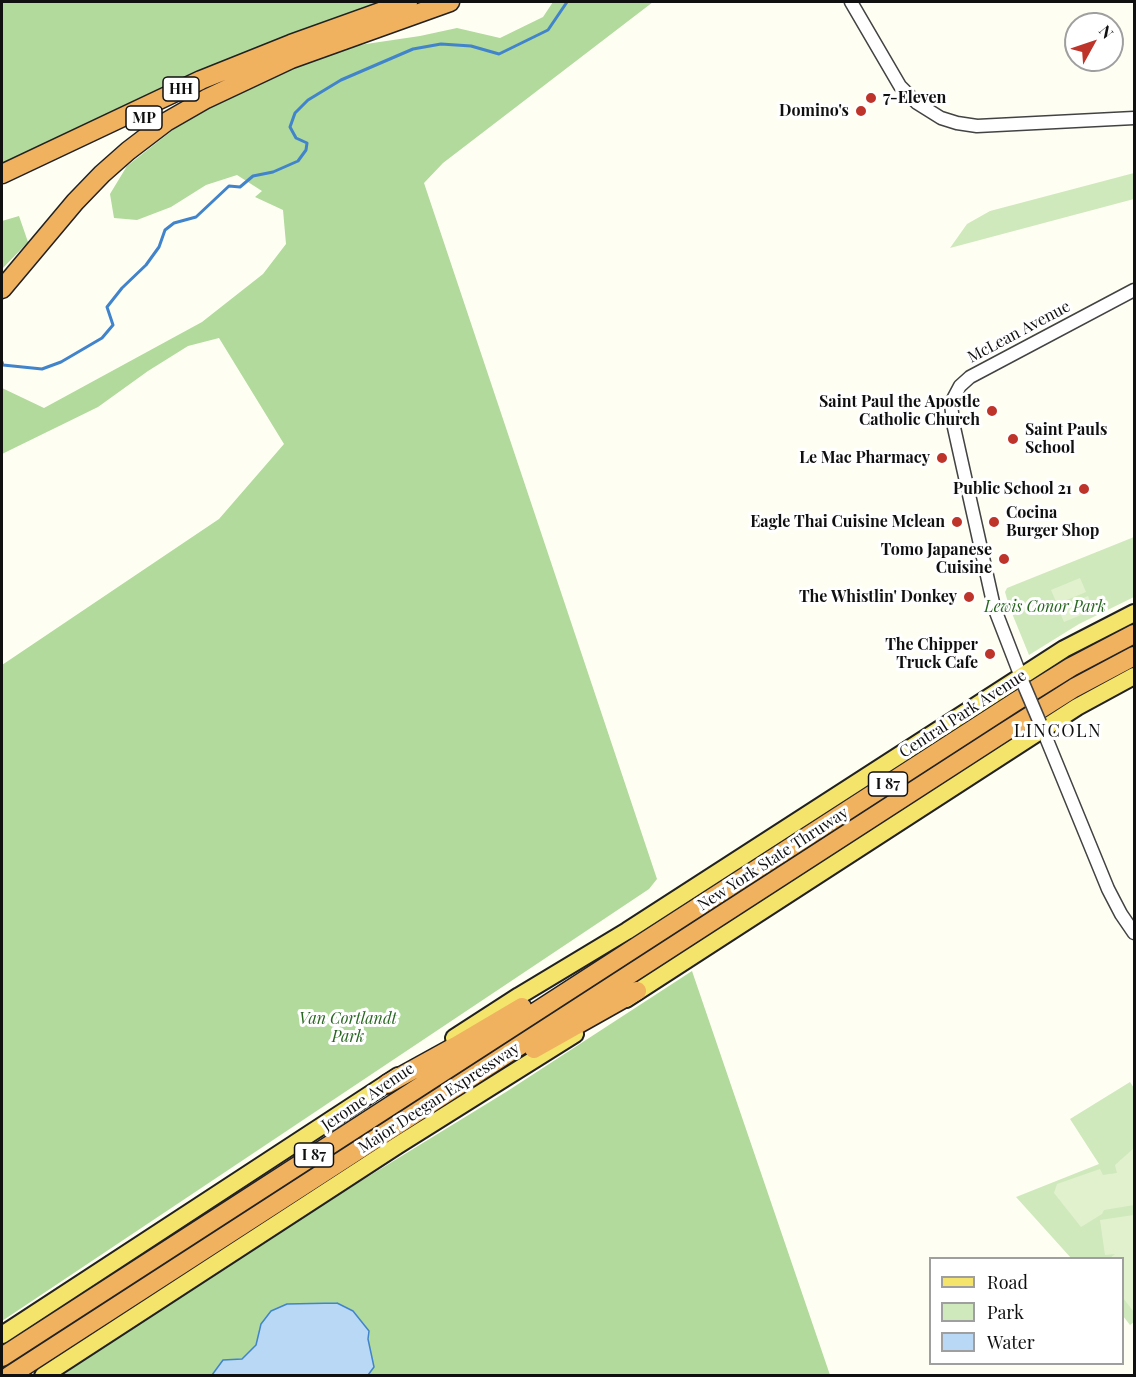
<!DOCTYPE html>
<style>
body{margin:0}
#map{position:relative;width:1136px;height:1377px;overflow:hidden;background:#fffef3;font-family:"Playfair Display",serif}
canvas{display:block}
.frame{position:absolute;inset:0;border:3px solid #101010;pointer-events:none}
.legend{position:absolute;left:929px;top:1257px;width:195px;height:108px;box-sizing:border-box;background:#fff;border:2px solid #9f9f9f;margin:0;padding:8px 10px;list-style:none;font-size:18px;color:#101010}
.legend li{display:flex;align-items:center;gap:12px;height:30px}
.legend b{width:30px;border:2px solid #9f9f9f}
.north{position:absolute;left:1064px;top:12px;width:60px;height:60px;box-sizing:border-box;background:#fff;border:2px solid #9f9f9f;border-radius:50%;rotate:50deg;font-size:16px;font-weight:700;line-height:24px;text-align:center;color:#101010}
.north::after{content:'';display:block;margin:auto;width:21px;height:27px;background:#be342a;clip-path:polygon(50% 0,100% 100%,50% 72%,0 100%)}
</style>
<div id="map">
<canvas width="1136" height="1377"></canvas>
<div class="frame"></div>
<ul class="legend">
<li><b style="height:8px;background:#f5e46c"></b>Road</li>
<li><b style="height:16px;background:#cfe9bc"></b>Park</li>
<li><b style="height:16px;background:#b9d8f5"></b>Water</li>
</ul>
<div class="north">N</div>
</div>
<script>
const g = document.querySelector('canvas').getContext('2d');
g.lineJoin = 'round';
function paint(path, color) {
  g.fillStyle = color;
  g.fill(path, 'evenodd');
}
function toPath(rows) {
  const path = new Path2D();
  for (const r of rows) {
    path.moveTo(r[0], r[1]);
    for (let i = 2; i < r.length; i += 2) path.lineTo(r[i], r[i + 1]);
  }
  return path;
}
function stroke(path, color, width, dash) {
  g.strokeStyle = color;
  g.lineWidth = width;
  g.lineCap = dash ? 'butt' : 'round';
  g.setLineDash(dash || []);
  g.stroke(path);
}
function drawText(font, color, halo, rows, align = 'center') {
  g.font = font + ' "Playfair Display",serif';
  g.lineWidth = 6;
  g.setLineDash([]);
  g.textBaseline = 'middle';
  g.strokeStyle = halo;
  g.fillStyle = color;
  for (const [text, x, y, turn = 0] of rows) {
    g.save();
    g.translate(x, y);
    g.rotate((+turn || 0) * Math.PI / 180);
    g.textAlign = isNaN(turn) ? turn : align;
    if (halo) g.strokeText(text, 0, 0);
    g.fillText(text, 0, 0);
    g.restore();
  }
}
paint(toPath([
 [1134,173,1134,199,950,248,967,224,990,211],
 [1134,537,1134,597,1079,624,1029,655,1009,606,1005,592,1007,588],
 [1130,1082,1134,1088,1134,1322,1130,1325,1123,1316,1122,1258,1071,1258,1016,1197,1099,1164,1070,1119]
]), '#cfe9bc');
paint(toPath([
 [2,2,384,2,2,166],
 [553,2,653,2,443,163,424,183,657,879,649,889,2,1321,2,665,219,519,284,444,219,338,188,346,148,371,98,407,2,454,2,388,44,408,202,322,263,274,286,244,283,210,255,197,262,191,237,175,206,185,171,207,137,220,114,218,110,194,127,166,197,111,269,75,339,48,420,36,457,28,500,38,543,17],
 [19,216,28,242,2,269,2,221],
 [692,971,830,1375,368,1375,374,1367,368,1339,369,1331,353,1311,337,1303,287,1304,261,1324,256,1345,242,1359,223,1360,212,1375,61,1376,294,1222,506,1092]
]), '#b1da9c');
paint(toPath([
 [1080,578,1086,592,1057,604,1051,590],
 [1088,596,1093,610,1064,622,1058,608],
 [1134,1148,1134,1205,1104,1210,1102,1214,1081,1227,1054,1193,1057,1184,1100,1169,1103,1175,1117,1173,1115,1165],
 [1134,1215,1134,1312,1123,1298,1122,1258,1110,1258,1115,1254,1105,1255,1100,1220]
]), '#e1f1ce');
const water = toPath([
 [337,1303,353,1311,369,1331,368,1339,374,1367,368,1375,212,1375,223,1360,242,1359,256,1345,261,1324,271,1311,287,1304,337,1303]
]);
paint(water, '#b9d8f5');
stroke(water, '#4184cb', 1.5);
stroke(toPath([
 [2,362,3,365,42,369,61,362,102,338,113,325,107,307,122,288,146,265,159,247,165,230,174,223,196,217,229,186,240,187,253,176,273,172,298,161,306,150,307,143,296,138,290,127,295,113,308,100,341,80,413,49,441,44,471,46,499,54,548,30,567,2]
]), '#4184cb', 3);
const minor = toPath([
 [851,2,900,86,917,103,941,118,957,123,977,126,1134,118],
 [1023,682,994,607,953,423,951,403,960,386,970,377,1134,290],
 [1040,723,1108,889,1121,914,1134,933]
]);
const major = toPath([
 [626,999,1077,707,1134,676],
 [454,1038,519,996,627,931,1064,649,1134,613],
 [2,1335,398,1076],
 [43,1376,398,1145,575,1034]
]);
const highway = toPath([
 [2,174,201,80,291,44,408,2],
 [2,289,75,202,102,174,128,151,166,122,206,99,291,59,450,2],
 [534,1049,637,991],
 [387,1084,456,1046,522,1007],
 [2,1357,1015,702,1071,667,1134,634],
 [9,1376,1003,733,1074,688,1134,656]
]);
stroke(minor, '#434343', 15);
stroke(major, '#212121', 20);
stroke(highway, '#212121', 21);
stroke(minor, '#fff', 12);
stroke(major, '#f5e46c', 16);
stroke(highway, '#f1b25f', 18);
const minorBridge = toPath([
 [1023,683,1040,723]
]);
stroke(minorBridge, '#434343', 15, []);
stroke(minorBridge, '#fff', 12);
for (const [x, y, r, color] of [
 [871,98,6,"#be342a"],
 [861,111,6,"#be342a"],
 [992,411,6,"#be342a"],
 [1013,439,6,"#be342a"],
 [942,458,6,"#be342a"],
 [1084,489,6,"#be342a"],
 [957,522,6,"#be342a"],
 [994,522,6,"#be342a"],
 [1004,559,6,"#be342a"],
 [969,597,6,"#be342a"],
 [990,654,6,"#be342a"]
]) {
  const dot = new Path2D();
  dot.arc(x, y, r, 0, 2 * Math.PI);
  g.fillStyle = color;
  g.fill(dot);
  stroke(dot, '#fff', 2);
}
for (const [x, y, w] of [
 [181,89,36],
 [144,118,36],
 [888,784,39],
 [314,1155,39]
]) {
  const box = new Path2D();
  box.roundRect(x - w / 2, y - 12, w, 24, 4.5);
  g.fillStyle = '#fff';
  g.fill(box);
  stroke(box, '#101010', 1.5);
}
drawText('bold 15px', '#101010', null, [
 ["HH",181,89],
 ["MP",144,118],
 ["I 87",888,784],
 ["I 87",314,1155]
]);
drawText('bold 16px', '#101010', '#fff', [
 ["7-Eleven",883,98,"left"],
 ["Domino's",849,111],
 ["Saint Paul the Apostle",980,402],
 ["Catholic Church",980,420],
 ["Saint Pauls",1025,430,"left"],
 ["School",1025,448,"left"],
 ["Le Mac Pharmacy",930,458],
 ["Public School 21",1072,489],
 ["Cocina",1006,513,"left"],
 ["Burger Shop",1006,531,"left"],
 ["Eagle Thai Cuisine Mclean",945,522],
 ["Tomo Japanese",992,550],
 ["Cuisine",992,568],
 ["The Whistlin' Donkey",957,597],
 ["The Chipper",978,645],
 ["Truck Cafe",978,663]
], 'right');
drawText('16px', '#101010', '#fff', [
 ["McLean Avenue",1019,332,-28],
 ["Central Park Avenue",963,714,-33],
 ["New York State Thruway",773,859,-33],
 ["Jerome Avenue",368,1097,-34],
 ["Major Deegan Expressway",439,1098,-33]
]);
drawText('italic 16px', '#276720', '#fff', [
 ["Lewis Conor Park",1045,607],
 ["Van Cortlandt",348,1019],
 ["Park",348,1037]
]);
g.letterSpacing = '1.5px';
drawText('18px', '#101010', '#fff', [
 ["LINCOLN",1058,731]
]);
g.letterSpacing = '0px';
</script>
